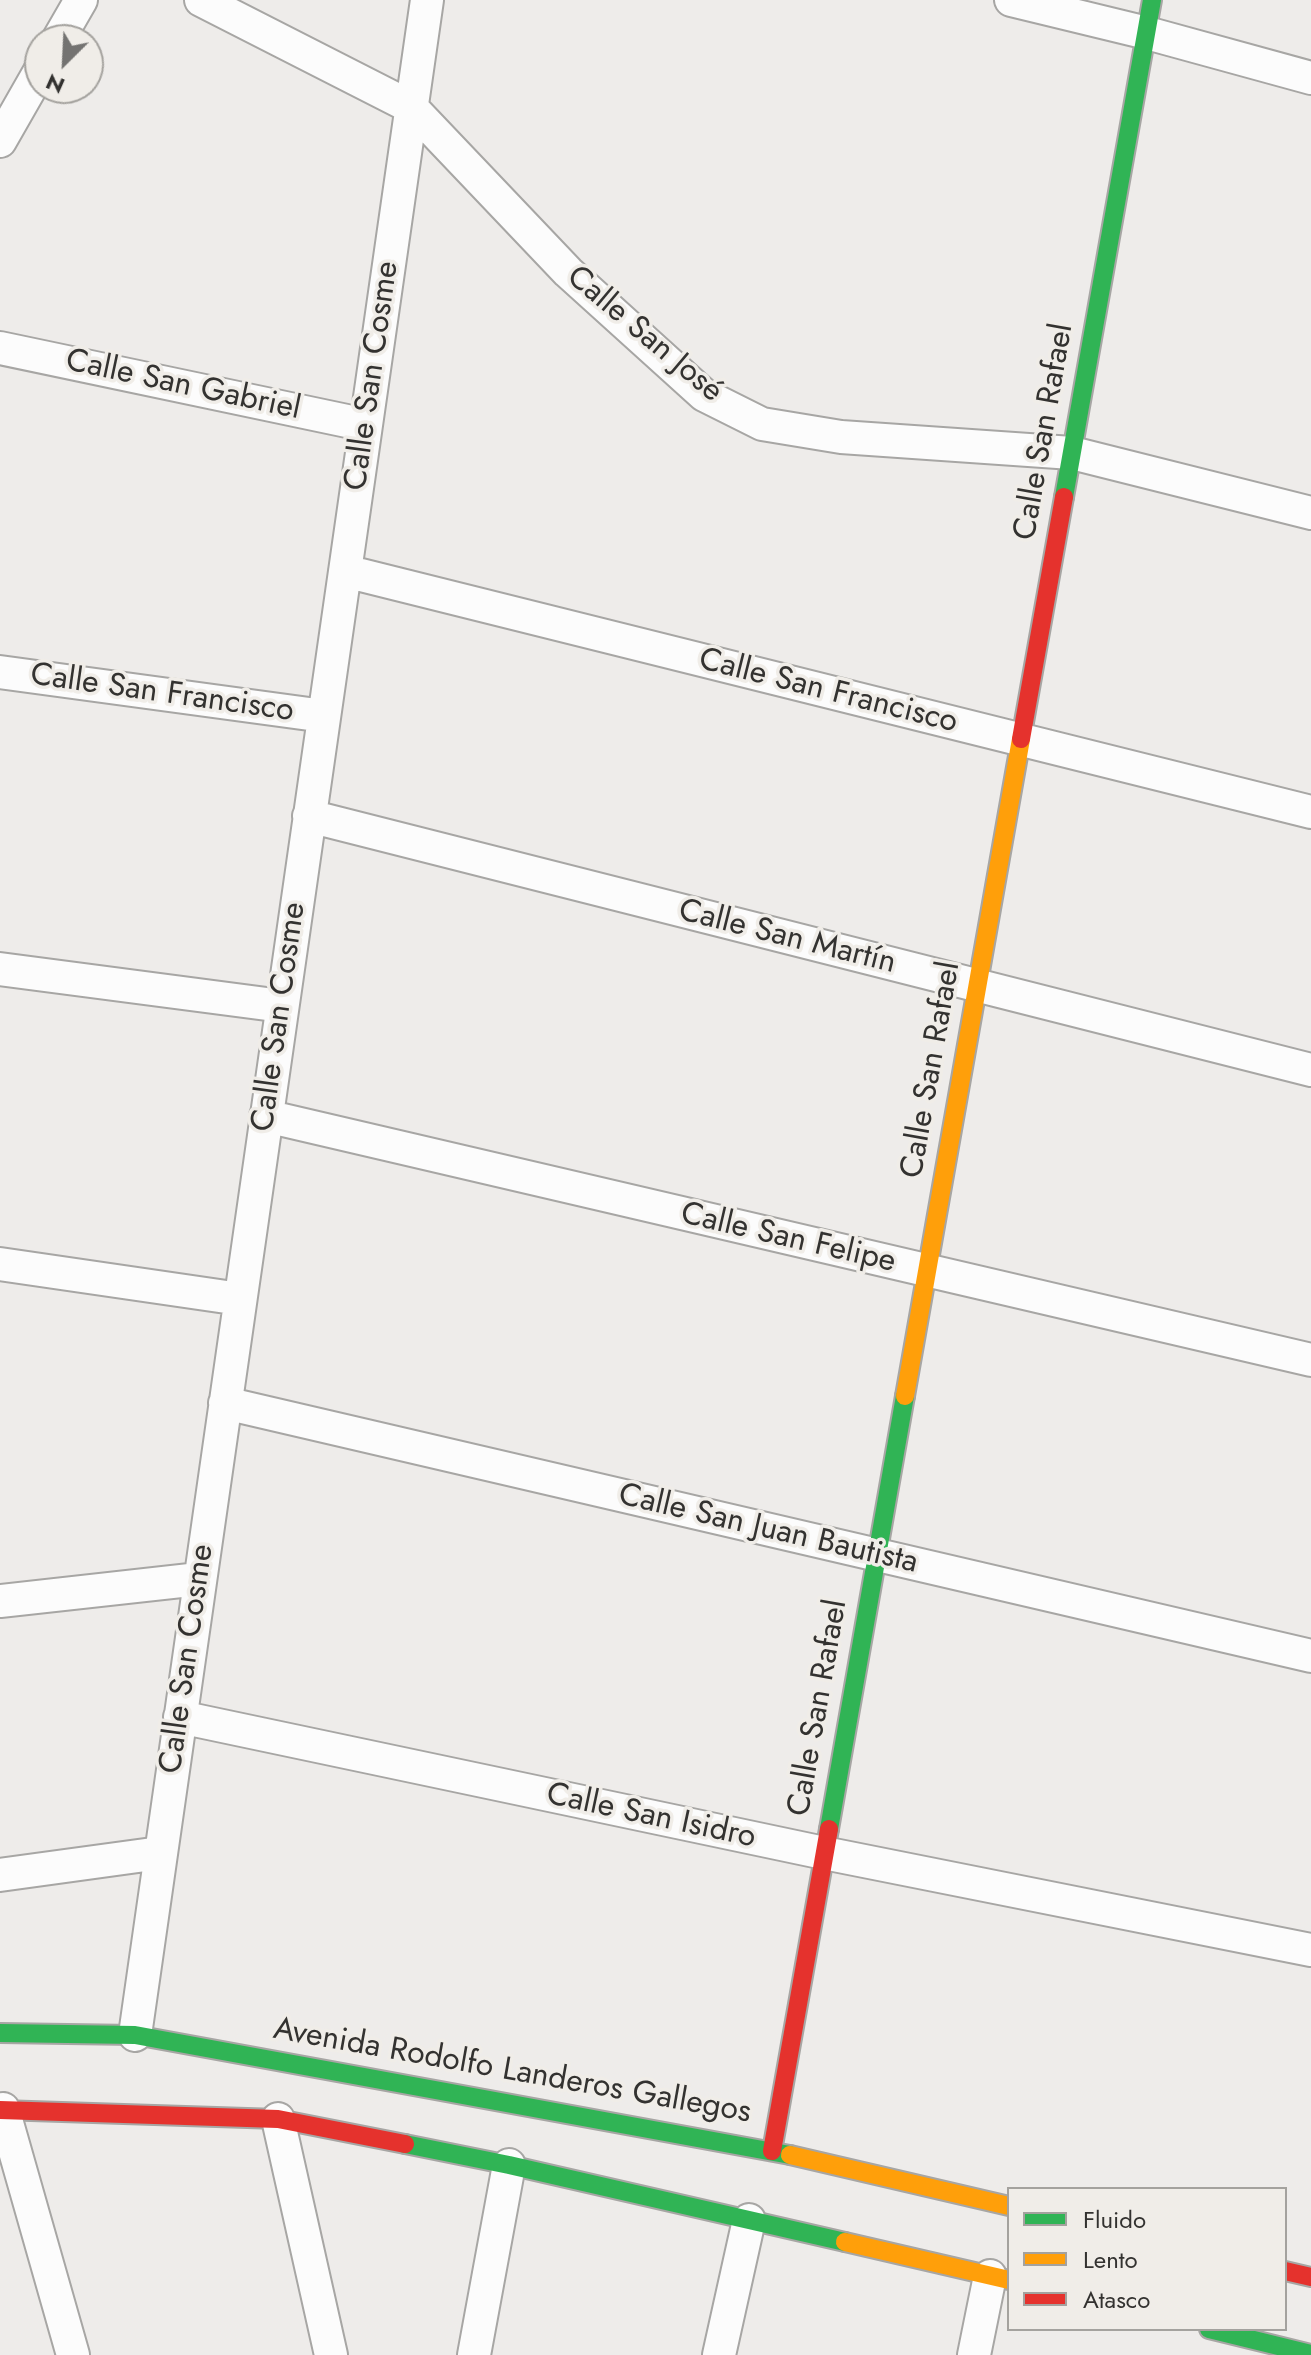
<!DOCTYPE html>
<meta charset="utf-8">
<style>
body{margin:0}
#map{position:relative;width:1311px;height:2355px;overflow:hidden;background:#eeecea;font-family:Jost,sans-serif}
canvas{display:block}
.legend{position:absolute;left:1007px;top:2187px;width:280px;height:144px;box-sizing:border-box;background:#f0ede8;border:2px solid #a4a29e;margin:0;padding:10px 14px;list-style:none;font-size:24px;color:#333230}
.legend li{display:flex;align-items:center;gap:16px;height:40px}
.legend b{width:40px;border:2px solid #a4a29e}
.north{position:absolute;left:24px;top:24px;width:80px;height:80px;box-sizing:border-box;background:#f0ede8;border:2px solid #a4a29e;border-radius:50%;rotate:204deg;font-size:22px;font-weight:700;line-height:32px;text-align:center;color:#333230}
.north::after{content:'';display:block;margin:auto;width:28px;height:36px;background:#747371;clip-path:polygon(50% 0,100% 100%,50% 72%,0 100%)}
</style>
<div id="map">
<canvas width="1311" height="2355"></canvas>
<ul class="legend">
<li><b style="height:10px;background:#30b455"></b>Fluido</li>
<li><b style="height:10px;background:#ff9f0a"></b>Lento</li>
<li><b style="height:10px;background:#e5322d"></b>Atasco</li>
</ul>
<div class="north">N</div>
</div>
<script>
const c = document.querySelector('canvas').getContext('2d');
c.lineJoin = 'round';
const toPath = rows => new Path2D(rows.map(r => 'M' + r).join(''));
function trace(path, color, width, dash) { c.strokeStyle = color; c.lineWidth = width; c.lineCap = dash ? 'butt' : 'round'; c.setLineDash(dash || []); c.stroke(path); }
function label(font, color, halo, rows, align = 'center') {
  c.font = font + ' Jost,sans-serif'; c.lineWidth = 7; c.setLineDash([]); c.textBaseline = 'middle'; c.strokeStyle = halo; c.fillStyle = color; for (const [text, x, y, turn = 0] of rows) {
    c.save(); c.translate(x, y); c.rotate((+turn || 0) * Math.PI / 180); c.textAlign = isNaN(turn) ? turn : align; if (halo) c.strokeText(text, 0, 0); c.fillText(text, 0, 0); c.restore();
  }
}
const street = toPath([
 [201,0,411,107,568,272,704,395,762,424,841,437,1072,453,1311,513],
 [1011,0,1147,33,1311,78],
 [58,40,81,0],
 [0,141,40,71],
 [0,348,366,425],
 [345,571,1311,812],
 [0,672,324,716],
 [309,816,1311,1070],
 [0,969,282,1006],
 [266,1116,1311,1360],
 [0,1264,240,1299],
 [225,1403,1311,1656],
 [0,1601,199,1579],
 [180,1717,824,1853,1311,1950],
 [0,1875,160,1853],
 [135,2035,427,0],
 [3,2109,73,2355],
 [278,2119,331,2355],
 [474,2355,509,2165],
 [719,2355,749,2220],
 [974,2355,990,2276]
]);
const fast = toPath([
 [1064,497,1152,0],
 [829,1829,905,1396],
 [0,2033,135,2035,790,2155],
 [405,2144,509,2165,845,2242],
 [1209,2329,1311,2354]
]);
const slow = toPath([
 [905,1396,1021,739],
 [790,2155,1009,2206],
 [845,2242,1009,2280]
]);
const jam = toPath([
 [1021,739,1064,497],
 [0,2110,278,2119,405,2144],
 [772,2151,829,1829],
 [1285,2271,1311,2277]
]);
const streetNames = [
 ["Calle San José",644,335,40],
 ["Calle San Cosme",373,376,-82],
 ["Calle San Gabriel",183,386,12],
 ["Calle San Rafael",1045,432,-80],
 ["Calle San Francisco",828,692,14],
 ["Calle San Francisco",162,694,8],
 ["Calle San Martín",787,938,14],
 ["Calle San Cosme",280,1017,-82],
 ["Calle San Rafael",932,1070,-80],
 ["Calle San Felipe",788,1239,13],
 ["Calle San Juan Bautista",768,1530,13],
 ["Calle San Cosme",188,1659,-82],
 ["Calle San Rafael",819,1708,-80],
 ["Calle San Isidro",651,1817,12],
 ["Avenida Rodolfo Landeros Gallegos",512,2072,10]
];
trace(street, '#a7a6a4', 36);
trace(fast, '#a7a6a4', 22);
trace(slow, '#a7a6a4', 22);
trace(jam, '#a7a6a4', 22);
trace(street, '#fcfcfc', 32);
trace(fast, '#30b455', 18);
trace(slow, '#ff9f0a', 18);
trace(jam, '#e5322d', 18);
label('32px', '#333230', '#f0ede8', streetNames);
</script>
